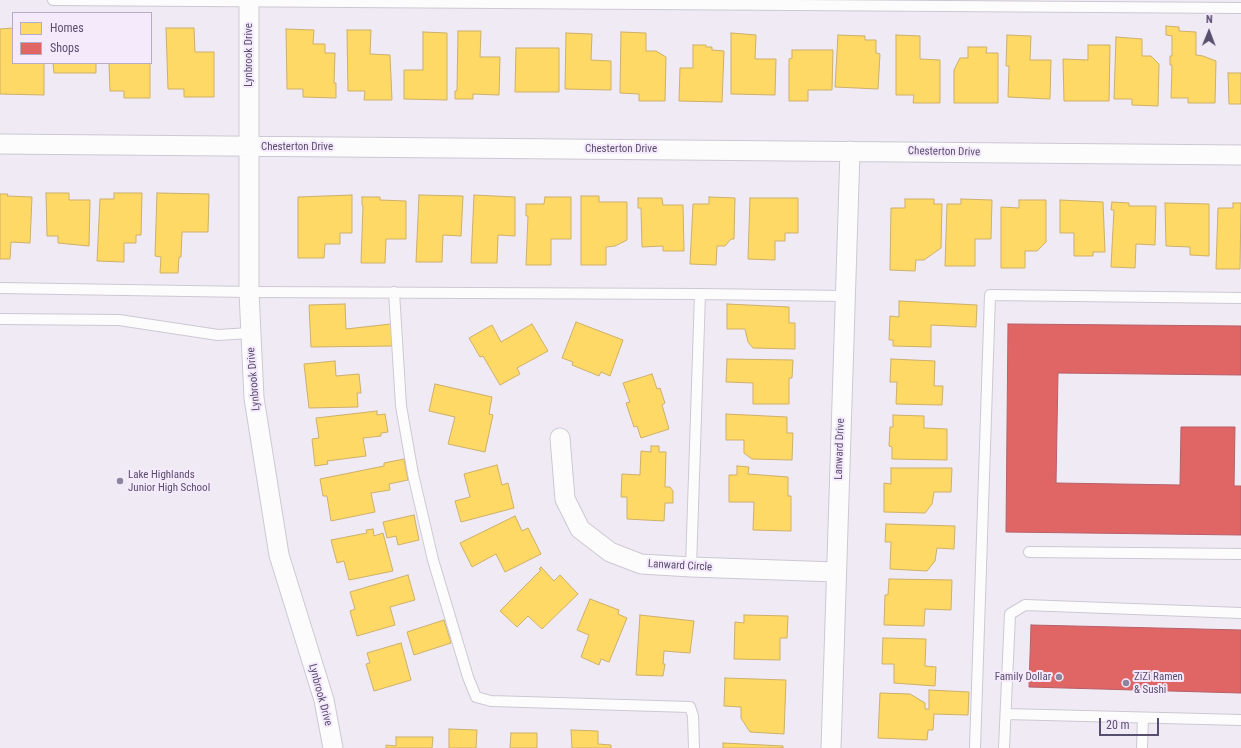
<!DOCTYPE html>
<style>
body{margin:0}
#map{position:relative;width:1241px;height:748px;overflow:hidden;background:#efeaf4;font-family:"Roboto Condensed",sans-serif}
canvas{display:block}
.legend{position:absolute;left:12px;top:12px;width:140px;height:52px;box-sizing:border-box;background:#f5eafc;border:1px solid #b6acc3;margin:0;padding:5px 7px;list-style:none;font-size:12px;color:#584e6e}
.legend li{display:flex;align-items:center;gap:8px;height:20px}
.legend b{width:20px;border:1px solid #b6acc3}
.north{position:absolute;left:1189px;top:12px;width:40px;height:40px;-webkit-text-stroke:3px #f5eafc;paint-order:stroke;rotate:1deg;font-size:11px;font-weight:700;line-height:16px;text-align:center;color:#584e6e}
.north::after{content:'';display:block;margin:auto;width:14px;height:18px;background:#584e6e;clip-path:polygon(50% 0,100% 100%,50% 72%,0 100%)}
.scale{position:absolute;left:1099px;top:718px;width:60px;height:18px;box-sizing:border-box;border:2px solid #584e6e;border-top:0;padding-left:5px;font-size:12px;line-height:14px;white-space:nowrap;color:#584e6e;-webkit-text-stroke:3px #f5eafc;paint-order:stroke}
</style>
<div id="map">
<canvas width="1241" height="748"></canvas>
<ul class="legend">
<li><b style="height:11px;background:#ffd966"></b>Homes</li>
<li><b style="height:11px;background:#e06666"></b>Shops</li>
</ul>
<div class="north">N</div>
<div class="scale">20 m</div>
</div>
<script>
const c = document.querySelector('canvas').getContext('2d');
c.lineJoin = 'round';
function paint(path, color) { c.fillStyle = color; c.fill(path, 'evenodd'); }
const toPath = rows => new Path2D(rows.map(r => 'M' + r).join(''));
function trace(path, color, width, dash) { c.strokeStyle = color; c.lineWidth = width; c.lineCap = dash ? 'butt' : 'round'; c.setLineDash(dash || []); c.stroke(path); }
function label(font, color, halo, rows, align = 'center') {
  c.font = font + ' "Roboto Condensed",sans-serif'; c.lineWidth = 4; c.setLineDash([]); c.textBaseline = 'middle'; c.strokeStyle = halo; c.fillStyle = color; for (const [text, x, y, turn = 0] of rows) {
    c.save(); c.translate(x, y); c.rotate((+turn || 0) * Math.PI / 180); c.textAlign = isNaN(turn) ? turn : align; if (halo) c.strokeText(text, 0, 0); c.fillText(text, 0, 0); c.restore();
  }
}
const homes = toPath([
 [1166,26,1179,27,1179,31,1196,32,1196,55,1203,56,1216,61,1215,103,1188,103,1188,98,1171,98,1172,65,1170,65,1170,56,1172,56,1172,36,1166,35,1166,26],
 [13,28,13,63,44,63,44,95,0,94,0,29,13,28],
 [166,28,194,28,195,52,214,52,214,97,184,97,184,89,168,89,166,28],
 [286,29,314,30,313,44,325,44,325,53,335,53,334,83,336,83,336,98,303,97,303,89,287,89,286,29],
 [347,30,371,30,370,54,390,55,392,100,364,100,365,91,348,91,347,30],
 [458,31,481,31,480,57,500,57,499,95,473,94,473,99,455,99,455,91,457,91,458,31],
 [423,32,447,33,447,100,404,99,404,70,423,70,423,32],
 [621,32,646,33,646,51,656,51,666,57,665,101,639,101,639,94,620,93,621,32],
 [566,33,592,34,591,60,611,61,611,90,565,89,566,33],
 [731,33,756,35,755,59,776,59,775,95,731,94,731,33],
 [838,35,865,36,865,40,876,40,876,53,880,54,878,89,835,87,838,35],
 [896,35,920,36,920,59,940,60,940,103,913,103,914,95,896,95,896,35],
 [1007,35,1031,36,1030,60,1051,60,1050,99,1008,97,1009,66,1006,66,1007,35],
 [1116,37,1142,39,1142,56,1151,56,1159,64,1158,106,1132,105,1132,99,1114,99,1116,37],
 [693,45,706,45,706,47,712,47,712,50,724,51,722,102,679,101,680,68,693,68,693,45],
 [1088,45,1110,45,1109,101,1064,101,1063,59,1088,60,1088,45],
 [968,47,987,47,986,53,998,53,998,103,954,103,954,70,960,58,968,58,968,47],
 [516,48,559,48,559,92,515,92,516,48],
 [792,50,833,50,832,90,808,90,808,101,789,101,789,59,792,58,792,50],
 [53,63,96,63,96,73,54,73,53,63],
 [109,63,150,63,150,98,124,98,124,91,110,91,109,63],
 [1228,73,1241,73,1241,104,1229,104,1228,73],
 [46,193,69,193,69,200,90,200,89,246,58,243,58,236,47,236,46,193],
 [114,193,142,193,141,235,136,235,136,243,124,243,124,262,97,261,100,199,114,199,114,193],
 [157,193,209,194,208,232,182,232,181,257,179,257,178,273,160,273,161,257,155,256,157,193],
 [0,194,8,194,7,196,32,197,30,243,11,242,10,259,0,259,0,194],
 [352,195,352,233,340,233,340,244,325,244,324,258,298,258,298,197,352,195],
 [419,195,463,196,461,236,443,235,442,262,416,262,419,195],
 [474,195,515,197,515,236,498,235,497,263,471,263,474,195],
 [581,196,599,196,599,202,627,202,627,240,615,246,606,247,606,265,581,265,581,196],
 [362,197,380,197,380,200,406,201,406,239,386,239,385,263,361,263,363,206,362,205,362,197],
 [545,197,571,197,571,239,551,239,551,265,526,265,528,216,526,216,526,204,544,204,545,197],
 [709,197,735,198,734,239,731,239,725,246,717,246,716,265,690,264,693,204,709,204,709,197],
 [638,198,662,198,663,205,683,205,684,251,663,251,663,246,642,247,641,208,638,208,638,198],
 [750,198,798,198,798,233,785,233,785,241,775,241,775,260,748,259,750,198],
 [905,199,934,199,934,204,942,204,941,248,924,260,916,260,915,271,890,270,891,208,905,208,905,199],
 [961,199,992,200,991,239,975,239,975,266,945,266,947,204,961,204,961,199],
 [1019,200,1046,200,1046,242,1037,251,1025,251,1025,268,1001,268,1001,207,1019,208,1019,200],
 [1060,200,1103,202,1105,252,1093,252,1093,256,1074,256,1074,233,1060,233,1060,200],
 [1112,202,1129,203,1129,206,1156,206,1155,245,1136,244,1135,268,1111,267,1114,210,1111,210,1112,202],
 [1165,203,1209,204,1209,256,1190,255,1190,247,1166,246,1165,203],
 [1233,203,1241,203,1240,269,1216,269,1218,208,1233,208,1233,203],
 [899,301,977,305,976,327,931,325,931,347,893,346,893,340,889,340,890,316,899,317,899,301],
 [345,304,346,329,391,324,392,346,311,347,309,305,345,304],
 [727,304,789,307,789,323,795,323,795,349,753,348,748,342,745,329,727,329,727,304],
 [576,322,623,340,610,376,601,372,599,376,572,365,573,362,562,358,576,322],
 [532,324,548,351,517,368,520,374,500,385,483,356,480,357,469,338,492,325,501,342,532,324],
 [727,359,793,360,792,378,789,378,789,404,753,404,753,383,726,382,727,359],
 [891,359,935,361,934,386,943,386,942,405,896,404,897,382,890,382,891,359],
 [335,361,336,376,359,374,361,393,357,393,358,407,309,408,304,364,335,361],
 [652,374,657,389,660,388,665,403,662,405,669,429,641,438,637,426,634,427,626,403,630,402,623,383,652,374],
 [435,384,492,397,489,414,493,415,485,452,448,444,455,417,429,411,435,384],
 [377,411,377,415,385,414,388,432,381,433,381,436,363,438,366,456,327,461,328,464,315,466,312,439,319,438,316,418,377,411],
 [726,414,787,417,787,433,793,433,792,460,752,459,744,453,744,440,726,440,726,414],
 [893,415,924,416,924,428,947,429,947,460,892,459,892,447,889,446,890,427,893,427,893,415],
 [651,446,659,446,659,452,666,452,665,487,670,487,673,491,673,503,665,503,664,521,627,519,627,497,621,497,622,474,640,475,641,451,651,452,651,446],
 [404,459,408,480,389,484,390,490,371,493,375,512,331,521,327,496,323,496,320,479,384,466,384,463,404,459],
 [497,465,502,485,508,483,514,508,461,522,455,501,470,497,464,474,497,465],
 [737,466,749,467,748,474,788,477,788,496,791,496,791,531,753,530,754,502,729,502,729,475,737,475,737,466],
 [891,468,952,468,951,492,934,492,932,504,925,513,884,512,884,483,891,484,891,468],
 [414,515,419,540,398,545,396,536,387,538,383,522,414,515],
 [515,516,522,531,528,528,541,554,505,572,496,554,472,567,460,543,515,516],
 [886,524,955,526,954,549,937,548,935,561,927,571,890,569,891,542,885,542,886,524],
 [373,529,374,536,383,533,393,571,349,580,344,561,337,563,331,540,367,533,366,530,373,529],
 [541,567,554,581,560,575,578,594,542,629,528,616,517,627,500,611,541,570,539,569,541,567],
 [408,575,415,600,390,607,395,625,357,636,350,611,355,609,350,592,408,575],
 [889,579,952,580,951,610,925,609,924,626,884,625,885,595,888,595,889,579],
 [590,599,619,610,618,614,627,618,609,662,601,659,599,665,581,657,589,635,577,630,590,599],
 [640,615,694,621,690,653,664,651,663,664,665,664,663,676,636,675,640,615],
 [744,615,788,616,787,638,780,638,780,660,734,659,735,622,744,623,744,615],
 [444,620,451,643,414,655,407,632,444,620],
 [883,638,926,639,925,666,936,667,935,686,894,683,894,664,882,664,883,638],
 [401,643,411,680,374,691,366,664,370,663,367,653,401,643],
 [725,678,786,680,784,734,750,732,741,718,741,707,724,706,725,678],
 [929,690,969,692,968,715,934,714,933,730,928,730,927,740,878,738,880,693,910,694,925,703,925,709,929,709,929,690],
 [449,729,477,730,476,748,449,748,449,729],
 [571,730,598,731,598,744,611,745,611,748,572,748,571,730],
 [511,733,537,733,537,748,510,748,511,733],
 [396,737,433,737,432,748,386,748,386,745,396,746,396,737],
 [723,743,783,746,783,748,723,748,723,743]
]);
const shops = toPath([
 [1008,324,1241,326,1241,375,1058,373,1056,483,1180,485,1181,427,1235,427,1234,486,1241,486,1241,535,1006,532,1008,324],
 [1031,625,1241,630,1241,693,1029,687,1031,625]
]);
const service = toPath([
 [53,0,1241,8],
 [0,288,249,292,700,294],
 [394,292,401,406,413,474,433,560,468,677,476,697,491,701,690,707,693,716,694,748],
 [0,319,119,320,218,335,250,333],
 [1029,552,1241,554],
 [691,567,700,294,844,296],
 [1006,714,1241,720],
 [975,748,990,295,1241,298],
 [1004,748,1010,614,1025,605,1241,613],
 [1142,748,1143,718]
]);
const minor = toPath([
 [249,0,249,292,254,398,279,555,324,700,333,748],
 [0,144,1241,155],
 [560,438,565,499,580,529,610,552,641,564,691,567,836,572],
 [831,748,850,151]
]);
const markers = [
 [120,481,4,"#8d859d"],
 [1059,677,4,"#8d859d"],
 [1126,683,4,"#8d859d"]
];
const streetNames = [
 ["Lynbrook Drive",249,55,-90],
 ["Chesterton Drive",297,147],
 ["Chesterton Drive",621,149],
 ["Chesterton Drive",944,152,1],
 ["Lynbrook Drive",254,379,-95],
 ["Lanward Drive",840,449,-88],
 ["Lanward Circle",680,566,3],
 ["Lynbrook Drive",320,695,75]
];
const poiNames = [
 ["Lake Highlands",128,475],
 ["Junior High School",128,488],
 ["Family Dollar",1051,677,"right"],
 ["ZiZi Ramen",1134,677],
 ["& Sushi",1134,690]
];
paint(homes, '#ffd966');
trace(homes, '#cdaf68', 1);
paint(shops, '#e06666');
trace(shops, '#b75f68', 1);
trace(service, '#cdc8d3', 12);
trace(minor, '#cdc8d3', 21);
trace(service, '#fdfcfd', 10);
trace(minor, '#fdfcfd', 19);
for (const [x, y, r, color] of markers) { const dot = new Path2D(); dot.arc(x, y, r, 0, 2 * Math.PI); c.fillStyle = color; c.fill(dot); trace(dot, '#f5eafc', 1.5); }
label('11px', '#584e6e', '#f5eafc', streetNames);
label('11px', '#584e6e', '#f5eafc', poiNames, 'left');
</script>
